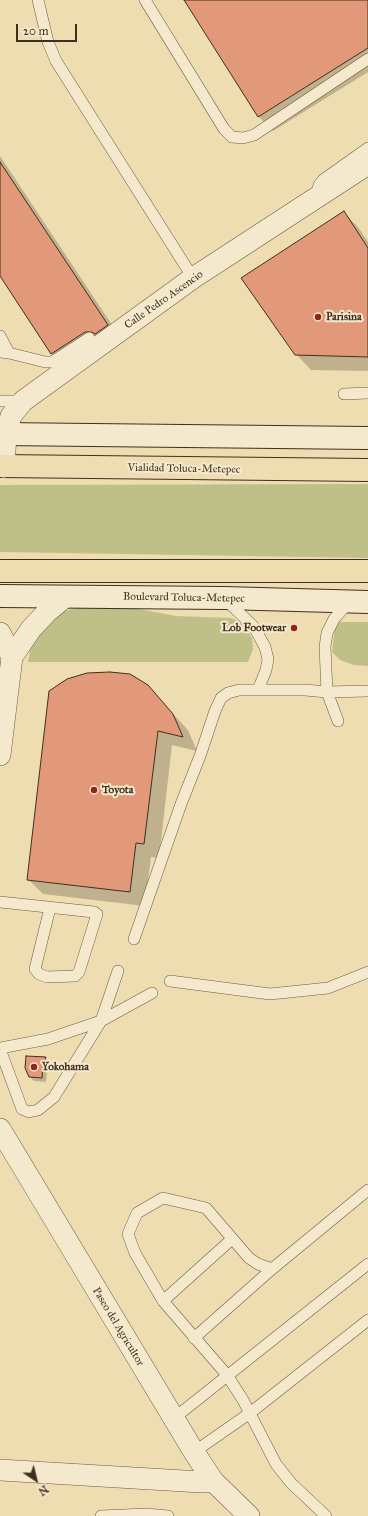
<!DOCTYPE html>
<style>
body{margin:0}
#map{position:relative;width:368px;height:1516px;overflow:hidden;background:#efddb2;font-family:"IM FELL Great Primer",serif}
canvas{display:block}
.north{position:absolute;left:16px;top:1460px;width:40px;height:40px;-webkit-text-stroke:3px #f5e9cd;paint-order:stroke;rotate:145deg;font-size:11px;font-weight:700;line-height:16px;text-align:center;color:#402f1f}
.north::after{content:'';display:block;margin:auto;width:14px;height:18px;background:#402f1f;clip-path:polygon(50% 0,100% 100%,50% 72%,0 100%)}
.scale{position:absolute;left:16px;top:24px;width:61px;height:18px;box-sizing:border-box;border:2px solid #402f1f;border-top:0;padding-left:5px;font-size:12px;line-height:14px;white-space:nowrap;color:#402f1f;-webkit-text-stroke:3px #f5e9cd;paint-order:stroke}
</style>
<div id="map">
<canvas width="368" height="1516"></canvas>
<div class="north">N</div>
<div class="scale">20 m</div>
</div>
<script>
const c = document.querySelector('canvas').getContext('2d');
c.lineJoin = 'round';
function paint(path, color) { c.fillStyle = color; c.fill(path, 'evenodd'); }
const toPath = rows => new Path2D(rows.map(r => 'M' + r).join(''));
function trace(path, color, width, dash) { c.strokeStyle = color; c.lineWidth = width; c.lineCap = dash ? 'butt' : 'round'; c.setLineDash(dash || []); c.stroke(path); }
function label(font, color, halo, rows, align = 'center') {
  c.font = font + ' "IM FELL Great Primer",serif'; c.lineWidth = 4; c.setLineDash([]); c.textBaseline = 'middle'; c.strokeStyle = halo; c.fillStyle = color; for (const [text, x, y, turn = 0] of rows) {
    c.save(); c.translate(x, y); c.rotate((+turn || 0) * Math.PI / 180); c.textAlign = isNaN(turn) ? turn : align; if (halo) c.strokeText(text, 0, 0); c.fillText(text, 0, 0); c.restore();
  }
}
const green = toPath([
 [368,484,368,558,0,552,0,485],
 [78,607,128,607,176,616,231,618,240,622,246,629,252,638,253,649,248,662,28,662,32,639,59,613],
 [340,622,368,622,368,666,354,665,340,660,332,652,335,627]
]);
const shadow = toPath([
 [185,0,368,0,368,72,273,131,259,117],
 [0,156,122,340,66,369,52,354,0,275],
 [343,212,358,227,368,242,368,371,311,370,296,354],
 [147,686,188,730,197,751,172,745,159,858,151,857,145,906,43,894,28,879],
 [45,1058,49,1062,47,1070,46,1082,34,1081,29,1076]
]);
const building = toPath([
 [184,0,368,0,368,48,258,117,184,0],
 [0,162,108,325,95,334,92,332,85,332,51,354,0,276,0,162],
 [344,211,368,248,368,357,295,355,241,278,344,211],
 [110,672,130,674,148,685,173,714,183,737,158,731,144,844,136,843,130,892,27,880,49,691,67,679,87,673,110,672],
 [26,1056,46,1057,43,1065,42,1078,29,1077,25,1068,26,1056]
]);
const lane = toPath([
 [38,0,48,42,56,61,193,278],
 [145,0,224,129,232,137,243,138,254,135,368,59],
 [322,195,318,189,319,185,323,180,368,148],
 [0,336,9,353,0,352],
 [9,353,45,362,52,362,89,338],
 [344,394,368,393],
 [0,401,23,401],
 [226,600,254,627,265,647,268,659,266,670,258,690],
 [338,721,327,692,325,647,327,633,334,619,349,602],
 [0,902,94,912,97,914,79,972,75,976,47,977,39,974,35,969,50,908],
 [134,939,181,804,200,756,215,711,221,698,228,693,239,690,305,690,327,692,368,691],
 [170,981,270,994,328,988,368,972],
 [0,1048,48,1039,101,1021,152,993],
 [0,1049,22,1109,29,1112,38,1110,54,1097,101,1021,118,971],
 [163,1301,232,1239],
 [194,1338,272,1269],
 [173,1419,368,1264],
 [194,1452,250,1413,368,1320],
 [101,1516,146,1514,168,1516],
 [326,1516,291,1483,276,1464,243,1400,227,1375,163,1301,135,1253,128,1234,137,1213,163,1198,206,1208,249,1258,258,1264,272,1269,368,1190]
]);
const street = toPath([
 [4,467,6,434,11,416,23,401,193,278,368,164],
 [0,633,12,657],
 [0,755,12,657,31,629,47,612,65,597],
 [0,1129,194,1452,213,1481,249,1516],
 [0,1470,201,1482,213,1481]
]);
const secondary = toPath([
 [0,434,368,438],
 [0,596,224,598,368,602]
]);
const highway = toPath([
 [0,466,368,470],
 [0,571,368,571]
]);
const markers = [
 [318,317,4,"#8f2418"],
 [294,628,4,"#8f2418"],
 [94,790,4,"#8f2418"],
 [34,1067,4,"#8f2418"]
];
const streetNames = [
 ["Calle Pedro Ascencio",164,300,-35],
 ["Vialidad Toluca-Metepec",184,469,1],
 ["Boulevard Toluca-Metepec",184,598,1],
 ["Paseo del Agricultor",118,1327,59]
];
const poiNames = [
 ["Parisina",326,317],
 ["Lob Footwear",286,628,"right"],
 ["Toyota",102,790],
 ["Yokohama",42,1067]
];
paint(green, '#bfbf88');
paint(shadow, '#0003');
paint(building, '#e19979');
trace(building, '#402f1f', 1);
trace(lane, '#6c5a44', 12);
trace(street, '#6c5a44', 22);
trace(secondary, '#402f1f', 24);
trace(highway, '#402f1f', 24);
trace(lane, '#f5e9cd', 11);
trace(street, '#f5e9cd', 21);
trace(secondary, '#f5e9cd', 22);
trace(highway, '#efddb2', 22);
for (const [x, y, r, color] of markers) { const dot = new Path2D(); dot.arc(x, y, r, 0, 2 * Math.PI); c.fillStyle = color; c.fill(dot); trace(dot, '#f5e9cd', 1.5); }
label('11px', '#402f1f', '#f5e9cd', streetNames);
label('bold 11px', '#402f1f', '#f5e9cd', poiNames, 'left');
</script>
